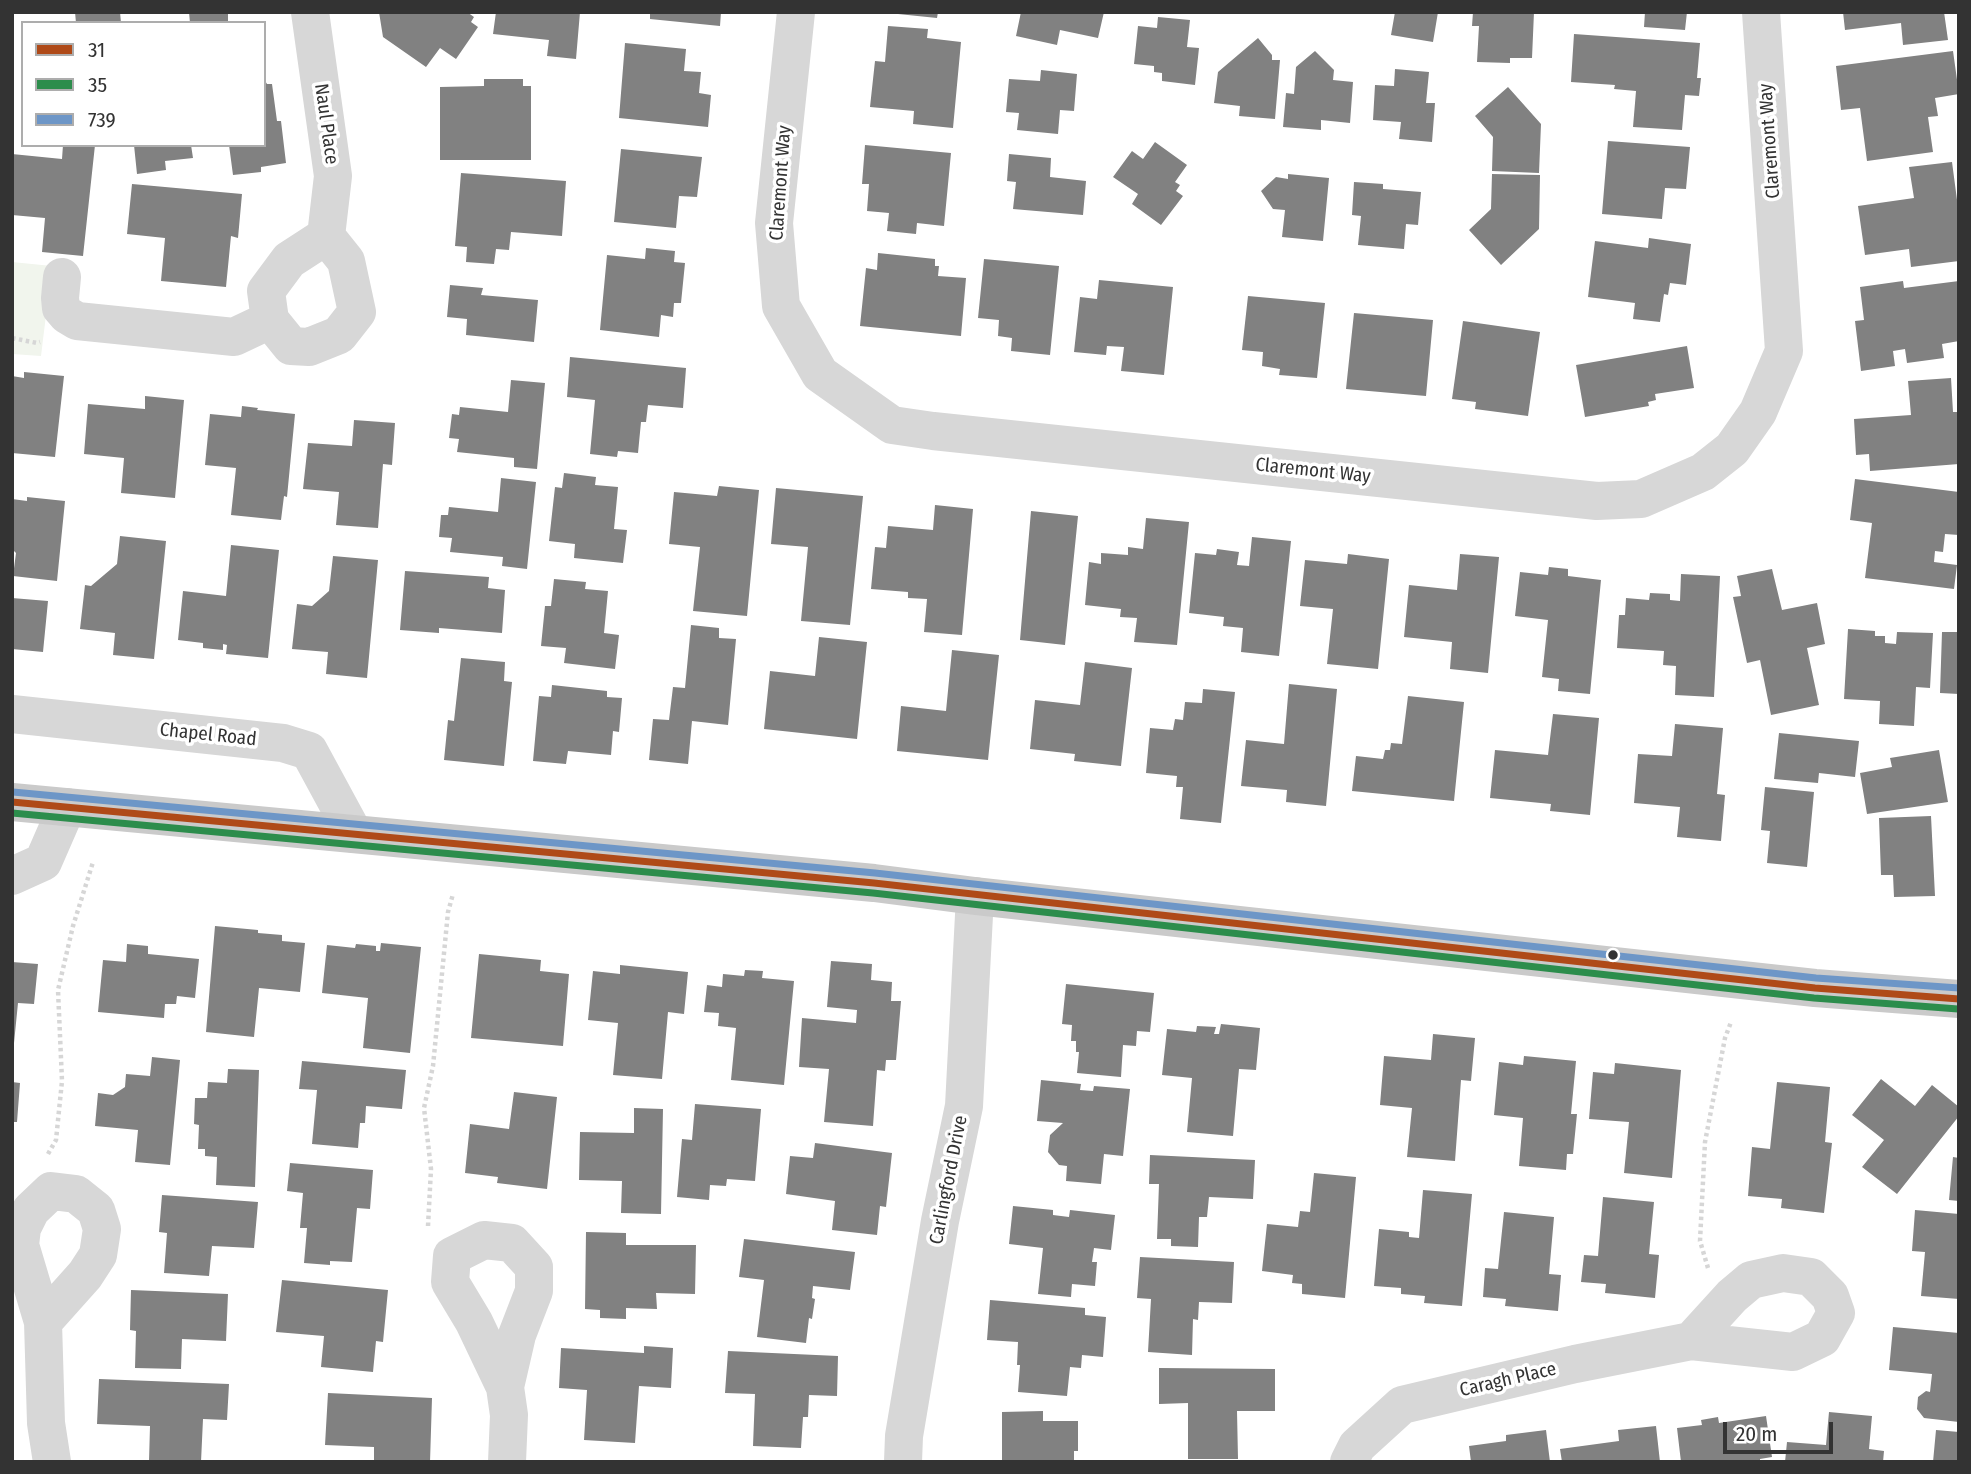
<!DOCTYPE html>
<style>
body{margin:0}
#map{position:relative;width:1971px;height:1474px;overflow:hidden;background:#fff;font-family:"Fira Sans Condensed",sans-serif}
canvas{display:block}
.frame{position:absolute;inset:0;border:14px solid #333;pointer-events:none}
.legend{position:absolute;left:21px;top:21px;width:245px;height:126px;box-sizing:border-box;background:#fff;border:2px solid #adadad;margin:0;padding:9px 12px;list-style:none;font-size:21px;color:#333}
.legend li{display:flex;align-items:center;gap:14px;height:35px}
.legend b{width:35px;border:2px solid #adadad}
.scale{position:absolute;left:1723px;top:1422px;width:110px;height:32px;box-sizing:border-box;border:4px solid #333;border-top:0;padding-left:9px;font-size:21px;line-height:24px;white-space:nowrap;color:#333;-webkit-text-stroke:5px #fff;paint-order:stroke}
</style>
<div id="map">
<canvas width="1971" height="1474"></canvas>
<div class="frame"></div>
<ul class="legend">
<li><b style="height:9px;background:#af4a18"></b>31</li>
<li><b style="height:9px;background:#2c8d4c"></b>35</li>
<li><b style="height:9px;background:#6d96c7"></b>739</li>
</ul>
<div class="scale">20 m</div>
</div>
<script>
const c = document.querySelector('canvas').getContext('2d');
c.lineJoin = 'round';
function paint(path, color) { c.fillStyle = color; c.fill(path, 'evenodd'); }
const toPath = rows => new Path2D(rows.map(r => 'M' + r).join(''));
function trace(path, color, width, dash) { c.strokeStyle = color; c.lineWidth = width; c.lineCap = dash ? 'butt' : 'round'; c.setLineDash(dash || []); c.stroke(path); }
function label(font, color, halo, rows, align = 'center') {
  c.font = font + ' "Fira Sans Condensed",sans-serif'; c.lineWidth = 7; c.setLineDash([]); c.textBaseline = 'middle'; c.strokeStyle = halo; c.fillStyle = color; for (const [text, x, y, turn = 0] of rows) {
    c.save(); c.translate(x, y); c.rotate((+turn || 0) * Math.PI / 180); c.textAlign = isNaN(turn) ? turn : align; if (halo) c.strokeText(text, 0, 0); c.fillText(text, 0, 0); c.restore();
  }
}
const green = toPath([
 [12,262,52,266,41,356,12,354]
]);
const building = toPath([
 [75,12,120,12,121,23,76,23],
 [189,12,228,12,228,23,190,23],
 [379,12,467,12,474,17,471,22,478,27,456,59,440,48,426,67,383,37],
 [496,12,580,12,576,59,547,56,549,40,493,34],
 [650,12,721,12,720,26,650,19],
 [898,12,938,12,937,18,898,14],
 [1021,12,1029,14,1104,12,1098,38,1060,30,1057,45,1016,36],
 [1395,12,1438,12,1433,42,1391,35],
 [1473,12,1534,12,1532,58,1510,58,1510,63,1477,62,1479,26,1472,26],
 [1645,12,1687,12,1685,30,1644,27],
 [1843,12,1944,12,1948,40,1903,45,1901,23,1845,30],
 [1158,17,1190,20,1187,47,1199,48,1195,85,1162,81,1162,73,1154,72,1154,66,1134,64,1138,26,1157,28],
 [888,26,928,29,927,38,961,42,953,128,913,124,914,111,870,107,875,61,885,62],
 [1574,34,1700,43,1697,78,1701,78,1699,96,1685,95,1682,130,1633,127,1636,91,1614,89,1615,85,1571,82],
 [1258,38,1272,55,1272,60,1280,60,1275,119,1239,116,1240,106,1214,103,1218,72],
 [625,43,686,49,684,71,701,72,699,93,711,95,708,127,619,118],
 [1315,51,1334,70,1333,80,1353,82,1350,123,1321,120,1321,130,1283,127,1286,93,1294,94,1296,67],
 [1953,51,1959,94,1935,98,1938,116,1928,117,1933,152,1867,161,1860,108,1841,110,1836,66],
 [1395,69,1429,72,1426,103,1435,103,1432,142,1399,139,1401,122,1373,120,1375,85,1394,86],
 [1041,70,1077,74,1074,111,1060,110,1058,134,1017,130,1019,113,1006,112,1009,79,1040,81],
 [264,79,267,84,272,84,277,121,281,121,286,163,261,167,261,172,233,175,229,145,264,145],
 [484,79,523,79,523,86,531,86,531,160,440,160,440,87,484,86],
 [1508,87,1541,124,1539,173,1492,171,1493,137,1475,116],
 [1608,141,1690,147,1686,189,1665,188,1662,219,1602,214],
 [1155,142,1187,165,1175,182,1180,185,1176,191,1183,196,1161,225,1132,204,1138,194,1113,177,1132,151,1143,159],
 [63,145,95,145,83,256,42,252,45,218,12,215,12,154,62,159],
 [134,145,191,145,193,158,165,161,166,170,137,174],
 [865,145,951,153,944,226,917,223,916,234,887,231,889,213,867,211,869,184,862,184],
 [621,149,702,157,697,197,679,196,676,228,614,222],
 [1009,154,1051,158,1050,177,1086,181,1083,215,1013,209,1016,182,1007,181],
 [1952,162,1959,215,1959,261,1911,267,1909,249,1865,255,1858,206,1914,198,1909,167],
 [461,173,566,181,562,236,511,232,509,250,496,249,494,264,466,262,467,247,455,246],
 [1288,174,1329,178,1323,241,1282,237,1285,210,1273,209,1261,191,1276,177,1288,179],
 [1492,174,1540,175,1539,229,1501,265,1469,230,1491,209],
 [1354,182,1383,184,1383,189,1421,192,1418,225,1406,224,1404,249,1358,245,1361,216,1352,215],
 [132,184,242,194,238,238,231,236,226,287,161,281,165,238,127,234],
 [1649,238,1691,244,1686,285,1670,283,1668,295,1664,294,1660,322,1633,319,1635,303,1588,297,1595,241,1648,248],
 [646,248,675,251,674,262,685,263,681,303,674,303,673,317,661,315,659,337,600,330,607,255,645,259],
 [878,253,935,259,935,266,939,266,938,276,966,278,961,336,860,326,866,268,877,270],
 [984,259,1059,266,1050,355,1011,351,1012,338,998,336,999,320,978,318],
 [1099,280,1173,287,1164,375,1121,371,1124,347,1107,346,1106,355,1074,352,1080,297,1097,299],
 [1903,281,1904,288,1959,281,1959,341,1942,344,1944,358,1907,363,1905,349,1893,351,1895,366,1861,371,1855,321,1864,320,1860,287],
 [450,285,483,288,481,295,538,300,534,342,466,335,467,319,447,317],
 [1248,296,1325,303,1317,378,1279,375,1280,369,1262,366,1263,352,1242,350],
 [1354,313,1433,320,1426,396,1346,389],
 [1463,321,1540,332,1528,416,1475,409,1476,402,1452,399],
 [1687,346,1694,388,1655,394,1656,400,1648,402,1649,406,1585,417,1576,365],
 [570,357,686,368,683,408,648,405,646,422,641,422,638,453,618,451,617,457,590,454,595,400,567,397],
 [24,372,64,376,55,457,12,453,12,376,24,378],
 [1951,378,1953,412,1959,412,1959,464,1870,471,1869,454,1856,455,1854,419,1911,415,1908,381],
 [511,380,545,383,537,469,514,467,514,458,457,452,459,439,449,438,452,414,459,415,460,407,508,412],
 [145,396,184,400,175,498,121,493,124,458,84,454,88,404,145,409],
 [242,406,258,408,257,410,295,414,287,497,284,496,281,520,231,515,236,468,205,465,210,414,241,417],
 [354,420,395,423,392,465,383,464,378,528,336,525,339,492,303,489,308,443,352,446],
 [564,473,596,477,595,485,618,487,614,529,627,530,623,563,574,558,575,544,549,541,555,487,562,488],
 [501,478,536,482,527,569,502,566,503,557,450,552,452,538,439,537,441,515,448,515,449,507,498,512],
 [1855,479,1959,492,1959,535,1945,534,1943,552,1935,551,1934,562,1957,565,1954,589,1865,578,1872,523,1850,520],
 [719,486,759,490,747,616,693,611,700,547,669,544,674,492,717,496],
 [776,488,863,496,850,625,801,621,808,547,771,544],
 [27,497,65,501,57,581,13,576,16,553,12,549,12,499,27,501],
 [935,505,973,509,962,635,924,632,927,599,908,598,908,592,871,589,875,547,886,548,888,526,933,530],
 [1031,511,1078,516,1065,645,1020,640],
 [1146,518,1189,522,1177,645,1134,642,1137,618,1120,617,1121,609,1085,605,1089,562,1101,564,1101,553,1128,555,1128,547,1143,549],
 [120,536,166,541,154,659,113,655,115,633,80,629,85,585,91,586,117,564],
 [1252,537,1291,541,1279,656,1241,652,1243,628,1223,626,1224,617,1189,613,1195,553,1216,555,1217,549,1239,552,1237,565,1249,566],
 [231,545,279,550,268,658,226,654,227,645,223,644,223,650,203,648,203,643,178,640,183,591,226,596],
 [1348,554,1389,559,1378,669,1327,664,1333,609,1300,606,1305,560,1347,564],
 [1460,554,1499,557,1488,673,1450,669,1452,642,1404,637,1409,585,1457,590],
 [333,556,378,560,367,678,326,674,328,652,292,649,297,604,312,606,329,591],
 [1549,567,1568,569,1568,576,1601,580,1590,694,1558,691,1559,679,1542,677,1548,620,1515,616,1520,572,1548,575],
 [1772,569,1782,610,1817,603,1825,644,1807,648,1819,705,1771,715,1760,660,1747,663,1733,597,1741,596,1737,576],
 [405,571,489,577,488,588,505,590,502,633,439,628,439,633,400,630],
 [1681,574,1720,576,1714,697,1675,695,1676,666,1663,665,1664,651,1617,648,1619,615,1625,615,1626,598,1649,600,1650,593,1670,594,1670,600,1680,601],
 [554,579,586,582,585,589,608,591,604,633,619,635,615,669,564,663,566,648,541,646,545,606,551,606],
 [12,598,48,601,43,652,12,649],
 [691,625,719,628,719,638,736,639,728,725,692,721,688,764,649,760,653,719,669,720,673,687,685,688],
 [1848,629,1875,631,1875,636,1885,636,1885,643,1896,644,1897,632,1933,633,1930,688,1916,687,1914,726,1879,724,1880,701,1844,699],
 [1942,632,1959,632,1959,694,1940,693],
 [819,637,867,642,857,739,764,729,770,671,815,676],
 [952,650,999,655,988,760,897,751,901,706,946,711],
 [461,658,505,662,504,681,512,682,504,766,444,760,448,720,454,721],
 [1085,662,1132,668,1121,766,1074,761,1075,754,1030,749,1035,700,1080,705],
 [1289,684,1337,689,1326,806,1286,802,1287,790,1241,786,1246,740,1284,744],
 [552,685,607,691,607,697,622,698,619,732,613,731,611,755,568,751,566,764,533,761,539,696,551,697],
 [1203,689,1235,692,1221,823,1180,819,1183,787,1176,787,1177,776,1146,773,1150,728,1173,730,1175,719,1183,720,1185,702,1202,703],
 [1408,696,1464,702,1454,801,1352,791,1356,756,1383,759,1385,750,1390,750,1391,743,1402,744],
 [1553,714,1599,718,1590,815,1550,811,1551,804,1490,798,1495,750,1548,755],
 [1675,724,1723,728,1717,794,1725,795,1721,841,1677,837,1680,807,1634,803,1638,754,1672,756],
 [1779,733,1859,741,1855,777,1819,773,1818,783,1774,779],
 [1939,750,1948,802,1867,814,1860,773,1892,767,1890,758],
 [1765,787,1814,792,1807,867,1767,863,1770,831,1761,830],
 [1931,816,1935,896,1894,897,1893,875,1881,875,1879,818],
 [215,926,258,930,258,933,282,935,282,941,305,943,300,992,259,988,254,1037,206,1032],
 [381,943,421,947,410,1053,363,1048,368,998,322,993,327,945,355,948,356,944,376,946,376,951,380,951],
 [127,944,148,946,148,954,199,959,195,998,177,996,176,1004,165,1004,164,1018,98,1012,103,960,126,962],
 [479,954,541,960,540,971,569,974,563,1046,471,1038],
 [831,961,872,964,871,980,892,982,891,1001,901,1001,896,1060,886,1060,885,1071,877,1070,873,1126,824,1122,829,1069,799,1067,802,1018,856,1023,857,1010,827,1007],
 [12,962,38,964,34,1004,18,1003,14,1043,12,1043],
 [620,965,688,972,684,1014,668,1012,662,1079,613,1075,618,1023,588,1020,593,971,620,974],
 [745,970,763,971,762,978,794,981,784,1085,731,1080,736,1028,718,1026,719,1013,704,1012,707,985,722,987,723,974,744,976],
 [1066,984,1154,993,1150,1032,1137,1031,1136,1046,1123,1045,1121,1077,1077,1073,1079,1052,1076,1052,1076,1041,1071,1041,1072,1025,1062,1024],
 [1221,1024,1260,1028,1256,1070,1239,1069,1233,1136,1187,1132,1192,1078,1162,1075,1167,1029,1196,1032,1197,1026,1216,1027,1214,1034,1219,1034],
 [1433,1034,1475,1038,1471,1081,1461,1080,1455,1161,1407,1157,1412,1108,1380,1105,1384,1056,1431,1060],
 [1524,1056,1576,1061,1571,1114,1577,1114,1573,1154,1567,1154,1566,1170,1519,1166,1523,1118,1494,1115,1499,1062,1523,1065],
 [152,1057,180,1060,170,1165,135,1162,138,1130,95,1126,98,1093,113,1095,125,1087,126,1074,150,1076],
 [302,1061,406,1070,402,1109,366,1106,365,1123,360,1123,358,1148,312,1144,317,1090,299,1089],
 [1615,1063,1681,1070,1672,1178,1624,1173,1629,1122,1589,1119,1593,1072,1614,1074],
 [228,1069,259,1070,255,1187,216,1185,217,1157,205,1156,205,1149,198,1149,199,1125,194,1124,195,1098,207,1098,208,1082,227,1083],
 [1881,1079,1915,1106,1932,1085,1959,1107,1959,1116,1897,1194,1862,1167,1884,1140,1852,1115],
 [1041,1080,1081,1084,1080,1090,1093,1091,1094,1086,1130,1089,1123,1156,1104,1154,1101,1184,1066,1181,1067,1166,1059,1165,1048,1152,1050,1135,1063,1123,1037,1121],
 [12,1082,20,1083,17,1122,12,1122],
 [1777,1082,1830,1087,1825,1142,1832,1143,1824,1213,1781,1208,1782,1199,1748,1196,1752,1147,1770,1149],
 [514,1092,557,1097,547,1189,497,1183,498,1177,465,1173,470,1124,509,1129],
 [695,1104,761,1109,755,1181,727,1179,726,1186,710,1185,709,1200,677,1197,682,1139,692,1140],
 [634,1108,663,1109,661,1214,621,1213,622,1181,579,1180,580,1132,634,1133],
 [815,1143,892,1153,886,1207,880,1206,877,1235,832,1230,835,1201,786,1194,790,1156,813,1158],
 [1150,1155,1255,1160,1253,1199,1209,1197,1207,1217,1199,1217,1198,1247,1171,1246,1171,1239,1157,1239,1159,1184,1149,1184],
 [1953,1157,1959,1158,1959,1201,1949,1200],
 [290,1163,373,1170,370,1209,357,1208,352,1262,330,1261,330,1265,304,1263,307,1228,300,1228,303,1193,287,1191],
 [1314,1173,1356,1177,1345,1298,1302,1294,1302,1284,1292,1283,1293,1275,1262,1271,1267,1224,1298,1227,1300,1211,1310,1212],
 [1423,1190,1472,1194,1462,1306,1424,1303,1425,1296,1401,1294,1401,1288,1374,1286,1379,1229,1409,1232,1409,1237,1419,1238],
 [162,1195,258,1202,254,1248,212,1246,209,1276,164,1273,167,1233,159,1232],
 [1603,1197,1654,1202,1649,1254,1659,1255,1655,1298,1605,1293,1606,1284,1581,1282,1584,1255,1598,1256],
 [1013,1206,1053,1210,1053,1215,1069,1217,1070,1210,1115,1215,1111,1250,1094,1248,1092,1262,1097,1262,1095,1286,1072,1284,1071,1297,1038,1294,1043,1248,1009,1244],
 [1915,1210,1959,1214,1959,1299,1921,1296,1925,1252,1912,1251],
 [1504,1212,1554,1217,1549,1274,1561,1275,1558,1311,1505,1306,1506,1299,1483,1297,1485,1268,1498,1269],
 [586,1232,626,1233,626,1245,696,1245,695,1294,656,1293,657,1309,626,1308,626,1319,600,1318,600,1310,585,1309],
 [744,1239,855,1252,850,1290,813,1286,812,1298,815,1299,812,1319,809,1318,806,1343,757,1337,764,1280,739,1277],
 [1140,1257,1234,1262,1232,1303,1199,1302,1198,1320,1193,1319,1192,1355,1148,1352,1151,1299,1137,1298],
 [282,1280,388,1290,383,1342,376,1341,373,1372,321,1367,324,1336,276,1332],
 [131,1290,228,1294,226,1341,182,1339,181,1369,135,1368,136,1331,130,1330],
 [990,1300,1085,1308,1085,1315,1106,1317,1103,1357,1082,1355,1081,1368,1070,1367,1067,1396,1018,1392,1020,1365,1017,1365,1018,1342,987,1340],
 [1893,1327,1959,1333,1959,1422,1924,1418,1917,1409,1918,1397,1926,1391,1930,1392,1932,1374,1889,1370],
 [644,1346,673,1348,671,1388,639,1386,635,1443,584,1440,587,1390,559,1388,561,1348,644,1353],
 [728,1351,838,1356,837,1396,809,1395,808,1417,803,1417,801,1448,753,1446,755,1394,725,1393],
 [1159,1368,1275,1369,1275,1411,1237,1411,1238,1459,1188,1459,1188,1403,1159,1404],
 [99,1379,229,1384,227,1420,203,1419,201,1462,149,1462,150,1426,97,1424],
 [328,1393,432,1398,430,1462,374,1462,374,1447,325,1445],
 [1043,1411,1043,1421,1078,1421,1078,1451,1074,1451,1074,1462,1002,1462,1002,1412],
 [1829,1412,1872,1416,1869,1449,1884,1451,1883,1462,1785,1462,1787,1442,1826,1445],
 [1766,1416,1772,1457,1760,1459,1760,1462,1681,1462,1677,1428,1702,1425,1701,1420,1718,1417,1719,1423],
 [1656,1426,1660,1462,1562,1462,1560,1449,1619,1441,1618,1430],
 [1546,1430,1550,1462,1471,1462,1469,1446,1506,1441,1506,1435],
 [1936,1430,1959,1432,1959,1462,1933,1462]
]);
const path = toPath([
 [12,338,37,343,40,342],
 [48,1154,56,1140,62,1081,58,990,73,926,93,862],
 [428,1226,431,1169,424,1108,433,1066,448,912,453,894],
 [1708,1268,1700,1241,1705,1142,1725,1038,1731,1022]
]);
const minor = toPath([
 [310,12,333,176,326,236,346,261,357,312,339,335,309,347,291,346,270,320,266,291,289,260,326,236],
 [796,12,774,223,781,306,820,374,892,425,933,431,1597,501,1641,499,1703,472,1732,449,1758,412,1784,351,1761,12],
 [62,277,60,298,61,308,67,315,77,321,234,337,270,320],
 [12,714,283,743,309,751,354,834],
 [12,876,43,862,67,807],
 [43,1322,85,1275,98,1255,102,1229,96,1210,76,1194,51,1191,31,1210,22,1228,20,1245,43,1322,46,1423,52,1462],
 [505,1387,517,1335,534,1291,534,1267,512,1243,484,1240,452,1256,450,1282,474,1322,505,1387,509,1415,507,1462],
 [903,1462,904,1436,940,1221,964,1106,975,896],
 [1349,1462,1357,1446,1402,1405,1575,1364,1691,1341,1793,1352,1822,1338,1836,1313,1830,1296,1811,1277,1783,1273,1751,1280,1732,1296,1691,1341]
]);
const major = toPath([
 [12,802,874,883,975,896,1815,988,1959,999]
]);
const bus1 = toPath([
 [12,802,874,883,1815,988,1959,999]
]);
const bus2 = toPath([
 [12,813,873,893,1814,998,1958,1009]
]);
const bus3 = toPath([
 [13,792,875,873,1816,978,1959,988]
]);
const markers = [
 [1613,955,6,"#333"]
];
const streetNames = [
 ["Naul Place",326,124,82],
 ["Claremont Way",1770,141,-94],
 ["Claremont Way",781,183,-86],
 ["Claremont Way",1313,471,6],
 ["Chapel Road",208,735,6],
 ["Carlingford Drive",949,1180,-79],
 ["Caragh Place",1508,1380,-13]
];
paint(green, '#f1f5ed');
paint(building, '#818181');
trace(path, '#d6d6d6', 4.5, [3.5, 3.5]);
trace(minor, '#d7d7d7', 38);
trace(major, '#cacaca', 38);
trace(bus1, '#af4a18', 7);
trace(bus2, '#2c8d4c', 7);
trace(bus3, '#6d96c7', 7);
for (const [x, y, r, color] of markers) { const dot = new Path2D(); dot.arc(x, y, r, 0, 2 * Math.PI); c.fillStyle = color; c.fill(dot); trace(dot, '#fff', 2.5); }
label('19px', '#333', '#fff', streetNames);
</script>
